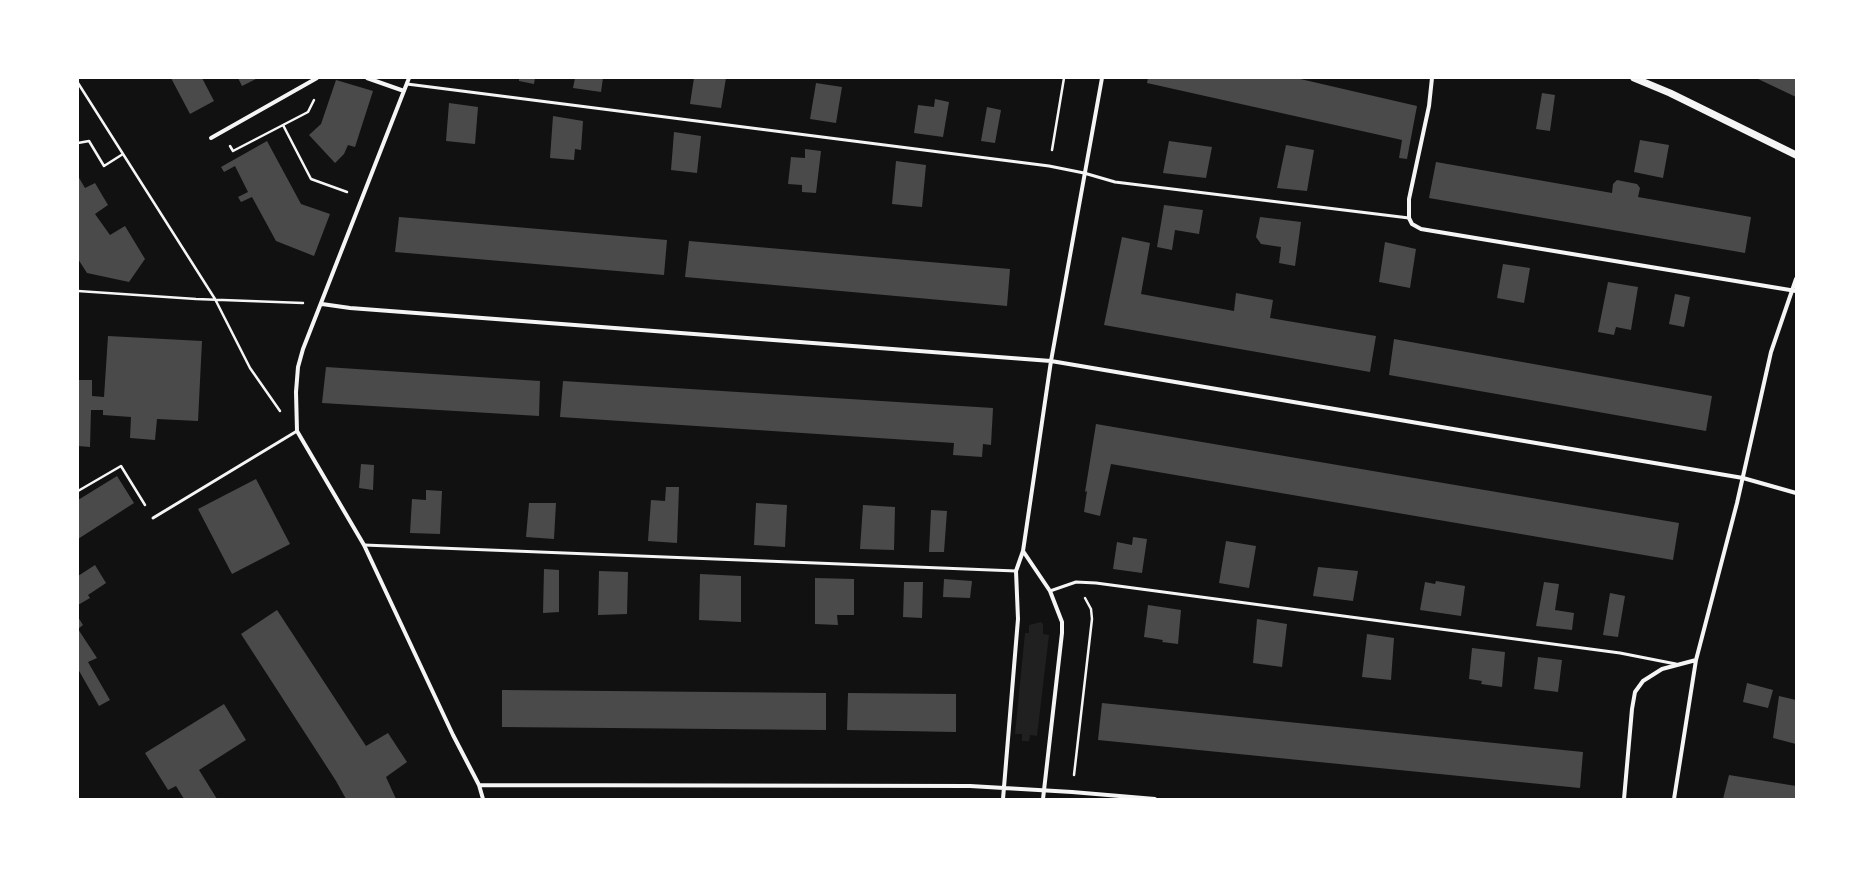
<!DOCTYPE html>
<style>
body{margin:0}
#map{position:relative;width:1874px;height:877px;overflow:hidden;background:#111;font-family:"Work Sans",sans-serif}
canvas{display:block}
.frame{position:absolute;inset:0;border:79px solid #fff;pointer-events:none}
</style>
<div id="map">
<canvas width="1874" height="877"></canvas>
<div class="frame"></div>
</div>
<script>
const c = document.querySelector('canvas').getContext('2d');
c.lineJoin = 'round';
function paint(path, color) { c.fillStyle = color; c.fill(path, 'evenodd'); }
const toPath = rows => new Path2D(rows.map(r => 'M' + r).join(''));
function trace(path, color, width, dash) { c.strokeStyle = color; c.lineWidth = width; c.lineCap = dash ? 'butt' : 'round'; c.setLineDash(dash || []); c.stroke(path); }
const green = toPath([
 [1041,622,1043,624,1043,634,1049,635,1037,736,1030,735,1029,741,1022,741,1022,734,1015,734,1025,633,1029,633,1029,625]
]);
const building = toPath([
 [171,78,202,78,214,101,190,114],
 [238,78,258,78,242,86],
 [519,78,535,78,534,84,519,81],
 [575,78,603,78,601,92,573,88],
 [694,78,726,78,721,108,690,104],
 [1148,78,1296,78,1417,106,1407,159,1399,158,1402,140,1147,83],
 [1756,78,1796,78,1796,97],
 [336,80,373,91,355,147,348,145,344,154,335,163,309,135,321,124],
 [816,83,842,87,836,123,810,119],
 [1542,93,1555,95,1550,131,1536,129],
 [935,99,949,102,943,137,914,133,918,105,934,107],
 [449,103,478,107,475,144,446,141],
 [987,107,1001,110,995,143,981,141],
 [553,116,583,121,581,150,575,149,574,160,550,158],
 [674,132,701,136,697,173,671,170],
 [1640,140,1669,145,1663,178,1634,172],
 [267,141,301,204,330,214,314,256,276,241,252,197,241,202,238,197,248,192,235,166,224,172,221,167],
 [1169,141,1212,147,1206,178,1163,173],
 [1286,145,1314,150,1307,191,1277,188],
 [805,149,821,151,816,193,802,192,802,185,788,184,791,157,805,158],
 [896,161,926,165,922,207,892,204],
 [1436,162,1612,193,1613,184,1617,180,1637,184,1640,188,1638,197,1751,217,1745,253,1429,198],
 [78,176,85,188,95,183,108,205,95,214,110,235,125,226,145,259,129,282,87,273,78,259],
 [1164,205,1203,210,1199,234,1175,230,1172,250,1157,247],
 [399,217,667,240,664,275,395,252],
 [1260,217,1301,222,1295,266,1279,263,1281,247,1261,244,1256,237],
 [1122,237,1150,243,1141,294,1234,311,1236,293,1273,300,1270,318,1376,336,1370,372,1104,325],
 [689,241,1010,269,1007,306,685,277],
 [1385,242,1416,249,1410,288,1379,282],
 [1503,264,1530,268,1524,303,1497,298],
 [1608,282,1638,287,1631,330,1616,327,1614,335,1598,332],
 [1675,294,1690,297,1684,327,1669,324],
 [108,336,202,341,198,421,157,419,155,440,130,438,131,417,103,415,103,410,91,410,90,447,78,446,78,380,92,380,92,396,104,397],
 [1394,339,1712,396,1706,431,1389,375],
 [326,367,540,381,539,416,322,403],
 [563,381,993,408,991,445,983,444,982,457,953,455,954,443,560,417],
 [1096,424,1679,523,1673,560,1111,464,1100,516,1084,512,1087,491,1085,492],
 [361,464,374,465,373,490,359,488],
 [117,476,134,503,78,539,78,500],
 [256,479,290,544,232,574,198,509],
 [666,487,679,487,677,543,648,541,651,500,665,501],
 [426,490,442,491,440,534,410,533,412,499,426,500],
 [529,503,556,503,554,539,526,537],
 [756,503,787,505,785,547,754,545],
 [863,505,895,507,894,550,860,549],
 [931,510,947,511,944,552,929,552],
 [1133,537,1147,539,1142,573,1113,569,1117,542,1132,545],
 [1226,541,1256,546,1249,588,1219,583],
 [95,565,106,583,88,595,90,598,78,605,78,576],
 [1318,567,1358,571,1353,601,1313,596],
 [544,569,559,570,559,612,543,613],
 [599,571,628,572,627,614,598,615],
 [700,574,741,576,741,622,699,620],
 [815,578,854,579,854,615,837,615,838,625,815,624],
 [944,579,972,581,970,598,943,597],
 [1436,581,1465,586,1461,616,1420,610,1425,582,1435,584],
 [904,582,923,582,922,618,903,617],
 [1544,582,1559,584,1555,610,1574,613,1572,630,1536,626],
 [1610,593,1625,596,1618,637,1603,635],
 [1148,605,1181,610,1178,644,1162,642,1163,640,1144,637],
 [277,610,366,746,388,733,407,762,386,777,396,799,346,799,336,781,241,634],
 [78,617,83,625,78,629,97,658,88,662,110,700,99,706,78,669],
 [1257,619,1287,624,1282,667,1253,663],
 [1367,634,1394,638,1391,680,1362,677],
 [1472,648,1505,652,1502,687,1481,684,1482,681,1469,679],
 [1538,657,1562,660,1558,692,1534,689],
 [1747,683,1773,690,1768,708,1743,702],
 [502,690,826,693,826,730,502,727],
 [848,693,956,694,956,732,847,730],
 [1779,696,1796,700,1796,744,1773,738],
 [1102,703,1583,752,1580,788,1098,740],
 [224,704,246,740,199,770,217,799,184,799,176,786,168,790,145,753],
 [1729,775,1796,786,1796,799,1723,799]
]);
const path = toPath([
 [78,83,215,299,250,368,280,411],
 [314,100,308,112,283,125,311,179,347,192],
 [78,143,89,141,104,166,123,154],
 [230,146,233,151,283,125],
 [1052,150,1064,78],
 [78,291,196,299,303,303],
 [78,491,121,466,145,505],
 [1074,775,1092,619,1091,609,1085,598]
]);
const service = toPath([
 [407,84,1049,166,1084,173,1115,182,1409,218],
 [153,518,297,431],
 [364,545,1016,571],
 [1050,591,1076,582,1096,583,1620,653,1676,664]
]);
const minor = toPath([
 [367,78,404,91],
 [409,78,303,349,298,367,296,392,297,431,364,545,453,735,479,785,483,799],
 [1432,78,1429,106,1409,199,1409,218,1412,224,1421,229,1433,231,1796,291],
 [211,138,317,78],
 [322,304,350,308,1051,361,1743,478,1796,493],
 [1023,551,1050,591,1062,622,1062,633,1043,799],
 [479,785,970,786,1072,792,1155,799],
 [1003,799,1018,619,1016,571,1023,551,1051,361,1102,78],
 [1624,799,1632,709,1635,692,1643,681,1662,669,1696,660],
 [1674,799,1696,660,1737,503,1771,352,1796,279]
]);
const tertiary = toPath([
 [1634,78,1670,93,1796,155]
]);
paint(green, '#202020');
paint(building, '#4a4a4a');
trace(path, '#f5f5f5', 2.5);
trace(service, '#f5f5f5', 3);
trace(minor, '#f5f5f5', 4);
trace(tertiary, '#f5f5f5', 7);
</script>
